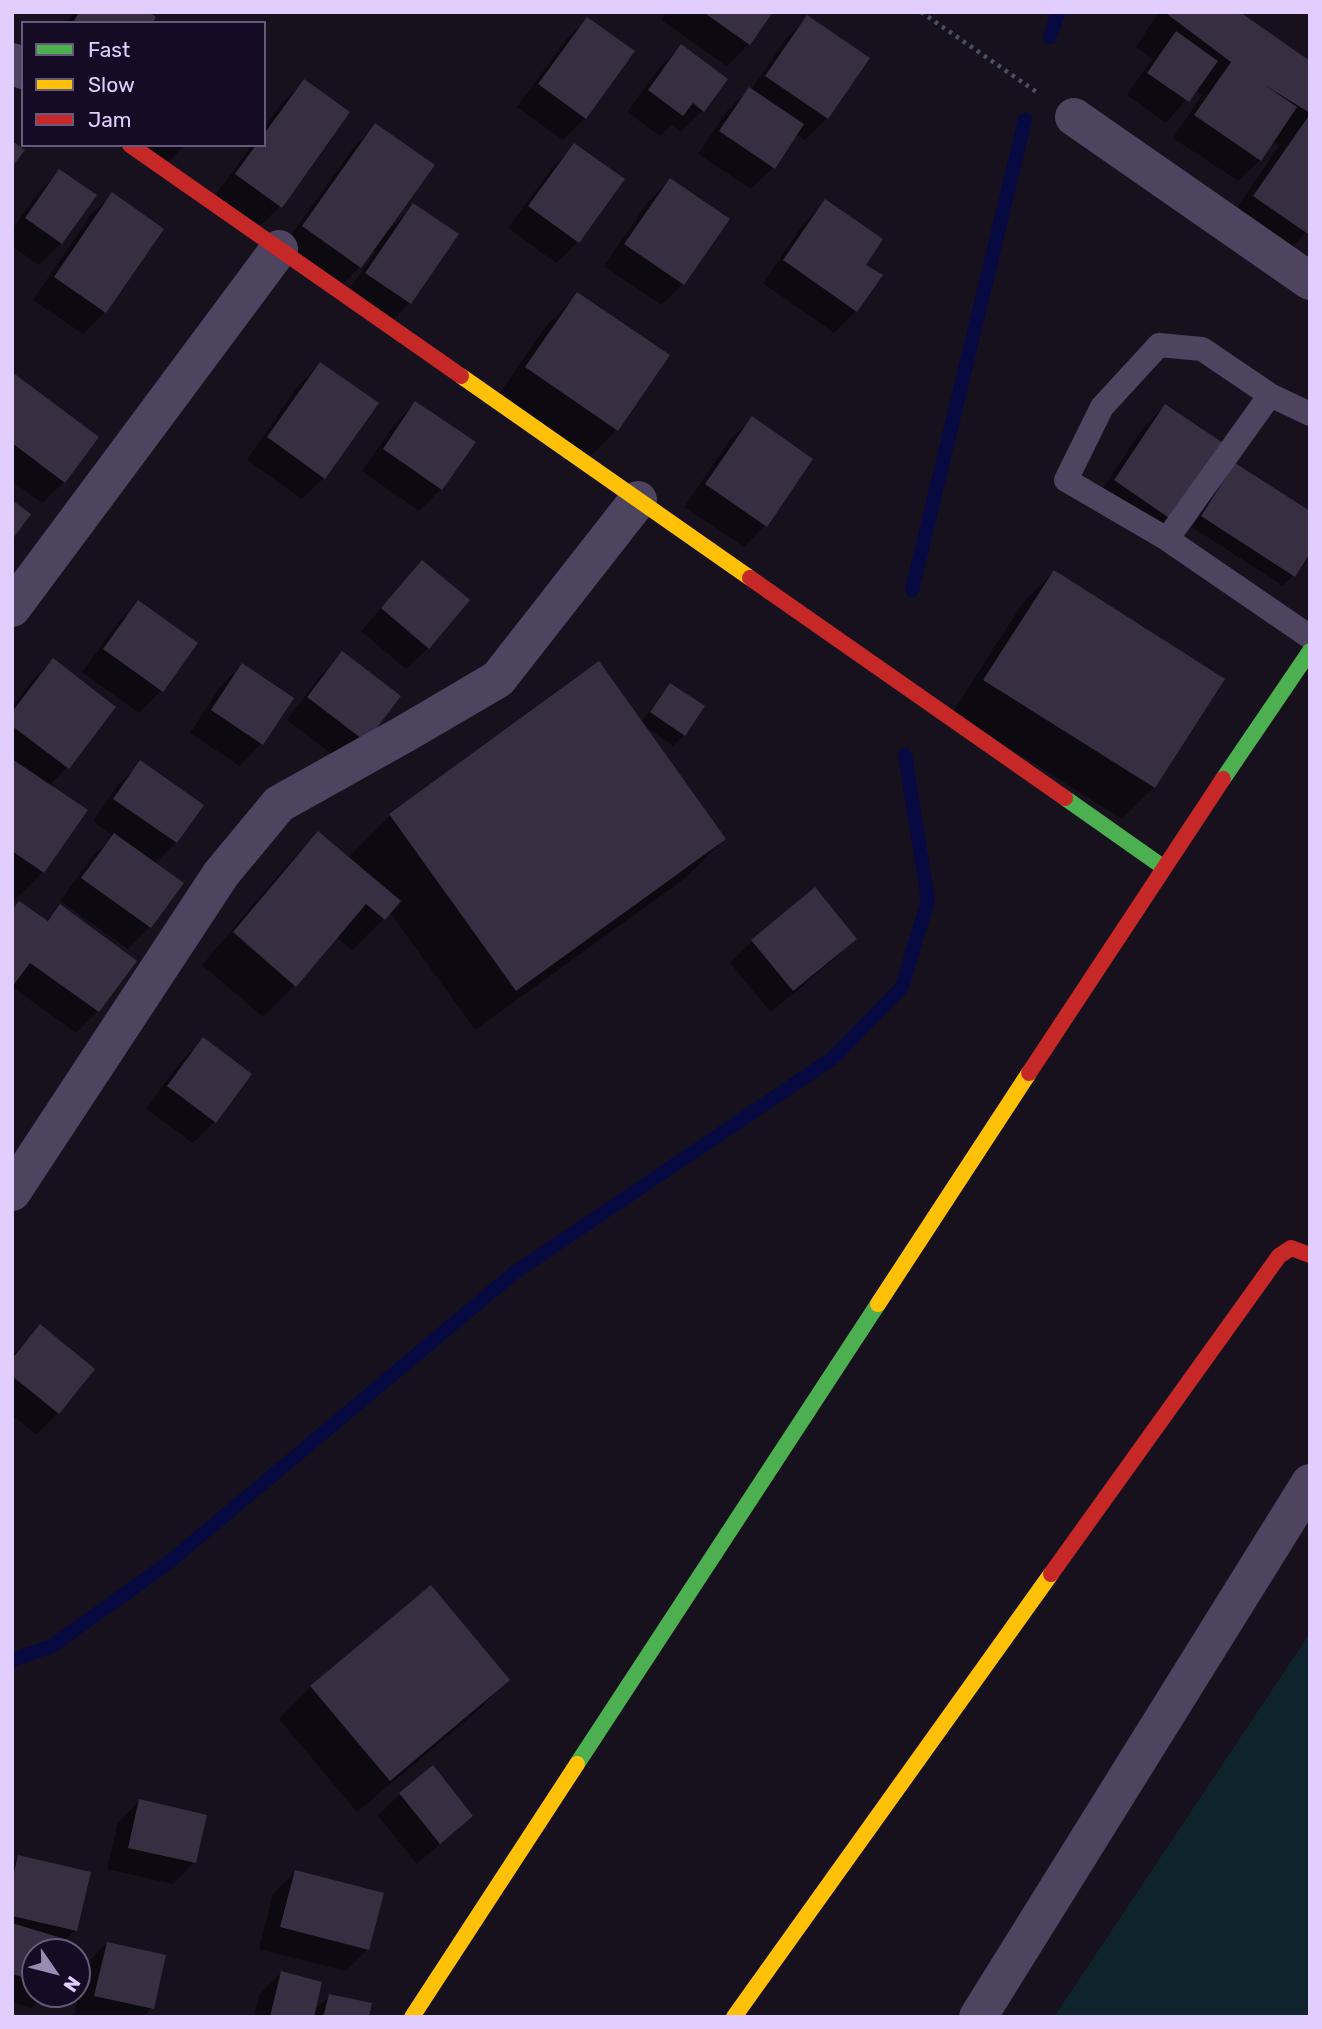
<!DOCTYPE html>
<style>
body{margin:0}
#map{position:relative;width:1322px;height:2029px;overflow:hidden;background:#17111e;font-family:Rubik,sans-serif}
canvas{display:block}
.frame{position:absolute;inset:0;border:14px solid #e1ceff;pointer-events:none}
.legend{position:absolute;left:21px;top:21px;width:245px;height:126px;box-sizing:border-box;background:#160b24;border:2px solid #67597c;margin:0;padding:9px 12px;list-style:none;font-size:21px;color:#e1ceff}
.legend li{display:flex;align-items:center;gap:14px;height:35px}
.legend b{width:35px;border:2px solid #67597c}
.north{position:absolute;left:21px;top:1938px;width:70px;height:70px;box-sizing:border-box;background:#160b24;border:2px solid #67597c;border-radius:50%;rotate:125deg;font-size:19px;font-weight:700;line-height:28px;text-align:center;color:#e1ceff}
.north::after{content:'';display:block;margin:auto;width:24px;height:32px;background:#9a8cb0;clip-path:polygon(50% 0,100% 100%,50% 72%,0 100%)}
</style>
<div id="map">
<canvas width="1322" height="2029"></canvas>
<div class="frame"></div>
<ul class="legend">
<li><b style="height:9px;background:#4caf50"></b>Fast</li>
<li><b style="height:9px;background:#ffc107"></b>Slow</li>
<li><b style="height:9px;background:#c62828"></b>Jam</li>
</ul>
<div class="north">N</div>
</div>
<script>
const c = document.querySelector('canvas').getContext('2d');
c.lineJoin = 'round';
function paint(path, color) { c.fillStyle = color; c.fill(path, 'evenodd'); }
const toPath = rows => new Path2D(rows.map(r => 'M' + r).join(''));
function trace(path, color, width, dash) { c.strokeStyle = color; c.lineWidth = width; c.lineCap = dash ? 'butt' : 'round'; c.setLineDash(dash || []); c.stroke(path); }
const green = toPath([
 [1310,1633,1310,2017,1054,2017]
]);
const shadow = toPath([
 [74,12,146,12,150,23,67,23],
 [667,12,770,12,749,44,727,66,661,20],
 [1159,12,1237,12,1310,63,1310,228,1275,264,1223,228,1279,146,1272,141,1260,160,1238,181,1173,138,1202,95,1195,90,1166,123,1127,95,1152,59,1136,47],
 [808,17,867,58,827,118,805,140,796,134,773,168,751,189,698,154,727,111,749,89,751,90,786,39],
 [587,19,585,118,563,140,517,107,565,41],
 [681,46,703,110,681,132,672,125,660,136,627,112,659,68],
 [304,82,280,206,258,228,214,197,252,145,264,145,264,128,282,103],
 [376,125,387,230,388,231,414,205,457,234,409,303,388,325,345,296,375,252,372,250,360,267,338,289,281,249,354,147],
 [138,145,185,145,165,165],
 [575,145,578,242,556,263,508,228,553,167],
 [60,171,61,243,39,265,12,246,12,229,38,193],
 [670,180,683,284,661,305,604,266,648,202],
 [112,194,105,312,83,334,33,300,90,216],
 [826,201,864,265,856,311,834,333,763,283,804,223],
 [578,294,668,356,616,430,585,462,495,400,546,326],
 [320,364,324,478,302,499,247,460,298,386],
 [12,374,64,482,42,503,12,481],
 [415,403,441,489,419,511,362,471,394,425],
 [1165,406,1171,519,1149,540,1093,503,1143,428],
 [752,418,765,525,744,547,684,507,730,440],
 [1225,475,1293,575,1283,586,1192,527],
 [422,563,428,648,406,669,361,631],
 [1054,572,1223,679,1154,787,1122,819,953,712,1022,604],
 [139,602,196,643,161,691,139,713,82,672,117,624],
 [343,654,399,697,343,763,287,720,321,675],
 [53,660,67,767,49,786,43,872,12,903,12,707,31,682],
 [598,664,641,723,660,696,671,685,703,707,684,735,673,746,643,725,724,839,684,879,475,1030,390,912,352,950,336,937,295,985,263,1017,202,965,287,865,318,833,348,858,390,816],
 [242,665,261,744,240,766,190,733,220,687],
 [140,763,201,806,176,842,154,864,150,927,128,949,60,901,92,857,113,836,93,821,118,785],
 [815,890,855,938,833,960,771,1012,730,963,752,941],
 [60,907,134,961,98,1011,76,1033,12,987,12,910,45,922],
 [203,1040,215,1121,193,1143,146,1109,181,1061],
 [40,1327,58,1413,36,1435,12,1415,12,1356],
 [507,1680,476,1712,357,1812,279,1719,311,1687],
 [400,1794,471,1816,417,1864,378,1816],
 [139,1801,194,1862,173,1884,107,1869,118,1823],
 [19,1857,75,1930,64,1941,63,1952,35,1952,35,1994,45,1994,31,2008,12,2002,12,1864],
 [295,1872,368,1949,346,1971,259,1949,273,1894],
 [107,1943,152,2008,143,2017,74,2017,85,1965],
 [281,1973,313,2012,329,1996,367,2017,254,2017,259,1995]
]);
const stream = toPath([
 [1050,37,1058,12],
 [912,590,1025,120],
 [12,1660,52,1646,168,1563,514,1273,833,1058,902,987,928,900,905,755]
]);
const building = toPath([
 [79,12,149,12,156,17,152,23,73,23],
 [703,12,773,12,750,45],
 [1168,12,1240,12,1310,61,1310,113,1263,84,1297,107,1261,161,1194,115,1231,62,1167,14],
 [807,15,870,58,828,119,765,76],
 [587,17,635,51,586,119,538,84],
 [1176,31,1218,61,1189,102,1147,73],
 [681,44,728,79,704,112,693,103,683,116,648,90],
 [304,79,350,112,282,208,235,174,256,145,264,145,264,134],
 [749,87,804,124,775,169,719,131],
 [1310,114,1310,231,1308,234,1253,196],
 [375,123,435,165,361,268,302,226],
 [12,141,25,150,12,167],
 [574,143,625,179,579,243,528,206],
 [59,169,97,195,62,244,25,218],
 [670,178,730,219,684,285,624,244],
 [112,192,164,229,106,313,54,277],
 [825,199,883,239,866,265,883,275,857,312,783,260],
 [413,203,459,234,411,304,365,273],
 [577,292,670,355,618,431,525,367],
 [320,362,379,403,325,479,267,437],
 [12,372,99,437,65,483,12,443],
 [415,401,476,442,442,490,383,449],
 [1165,404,1223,443,1172,520,1114,480],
 [752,416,813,459,767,527,705,484],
 [1235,463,1310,511,1310,553,1295,577,1201,516],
 [12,500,31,514,12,540],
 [422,560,470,600,429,649,381,608],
 [1054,570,1225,679,1155,788,983,680],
 [138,600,198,643,163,692,103,649],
 [342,651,401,696,366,742,307,697],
 [53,658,116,707,69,769,12,726,12,712],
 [599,661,726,839,516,991,389,814],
 [242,663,294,698,263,745,211,710],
 [670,683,705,706,685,736,650,712],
 [12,759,88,810,44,873,12,851],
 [140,760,204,805,177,843,113,799],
 [318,831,401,901,385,920,366,904,296,987,233,932],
 [114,833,184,883,151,928,81,878],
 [815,887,857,939,793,991,751,940],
 [19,901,48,921,60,904,137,961,99,1012,30,963,12,987,12,910],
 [203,1037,252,1074,216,1123,167,1086],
 [40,1324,95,1369,59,1414,12,1376,12,1359],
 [431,1585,510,1680,390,1781,310,1686],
 [433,1765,473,1816,440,1844,399,1793],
 [139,1799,207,1815,196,1863,128,1848],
 [18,1855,91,1872,77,1931,12,1916,12,1881],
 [295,1870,384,1893,369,1950,280,1927],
 [12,1923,68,1940,65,1952,35,1952,35,1981,12,1974],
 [107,1942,166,1955,154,2009,94,1996],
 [281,1971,322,1982,314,2017,270,2017],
 [329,1994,372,2003,369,2017,323,2017]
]);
const path = toPath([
 [921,12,1038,93]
]);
const lane = toPath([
 [1310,414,1270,395,1167,539,1310,637],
 [1167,539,1066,480,1102,407,1159,345,1202,349,1270,395]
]);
const street = toPath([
 [12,62,23,70],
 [1074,117,1310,281],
 [12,608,279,249],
 [12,1192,221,874,279,804,406,733,498,679,638,500],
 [978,2017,1310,1483]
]);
const fast = toPath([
 [1223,779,1310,651],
 [1065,798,1163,867],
 [577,1764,878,1304]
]);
const slow = toPath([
 [461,376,750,578],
 [878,1304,1029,1073],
 [412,2017,577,1764],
 [734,2017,1051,1574]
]);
const jam = toPath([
 [130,145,461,376],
 [750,578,1065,798],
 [1029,1073,1223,779],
 [1051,1574,1279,1256,1291,1248,1310,1255]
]);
paint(green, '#0f232c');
paint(shadow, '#0007');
trace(stream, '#060a41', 14);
paint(building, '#372e41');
trace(path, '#494f64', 4.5, [3.5, 5]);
trace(lane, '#4d4460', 24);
trace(street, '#4d4460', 38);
trace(fast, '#4caf50', 16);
trace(slow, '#ffc107', 16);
trace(jam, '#c62828', 16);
</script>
